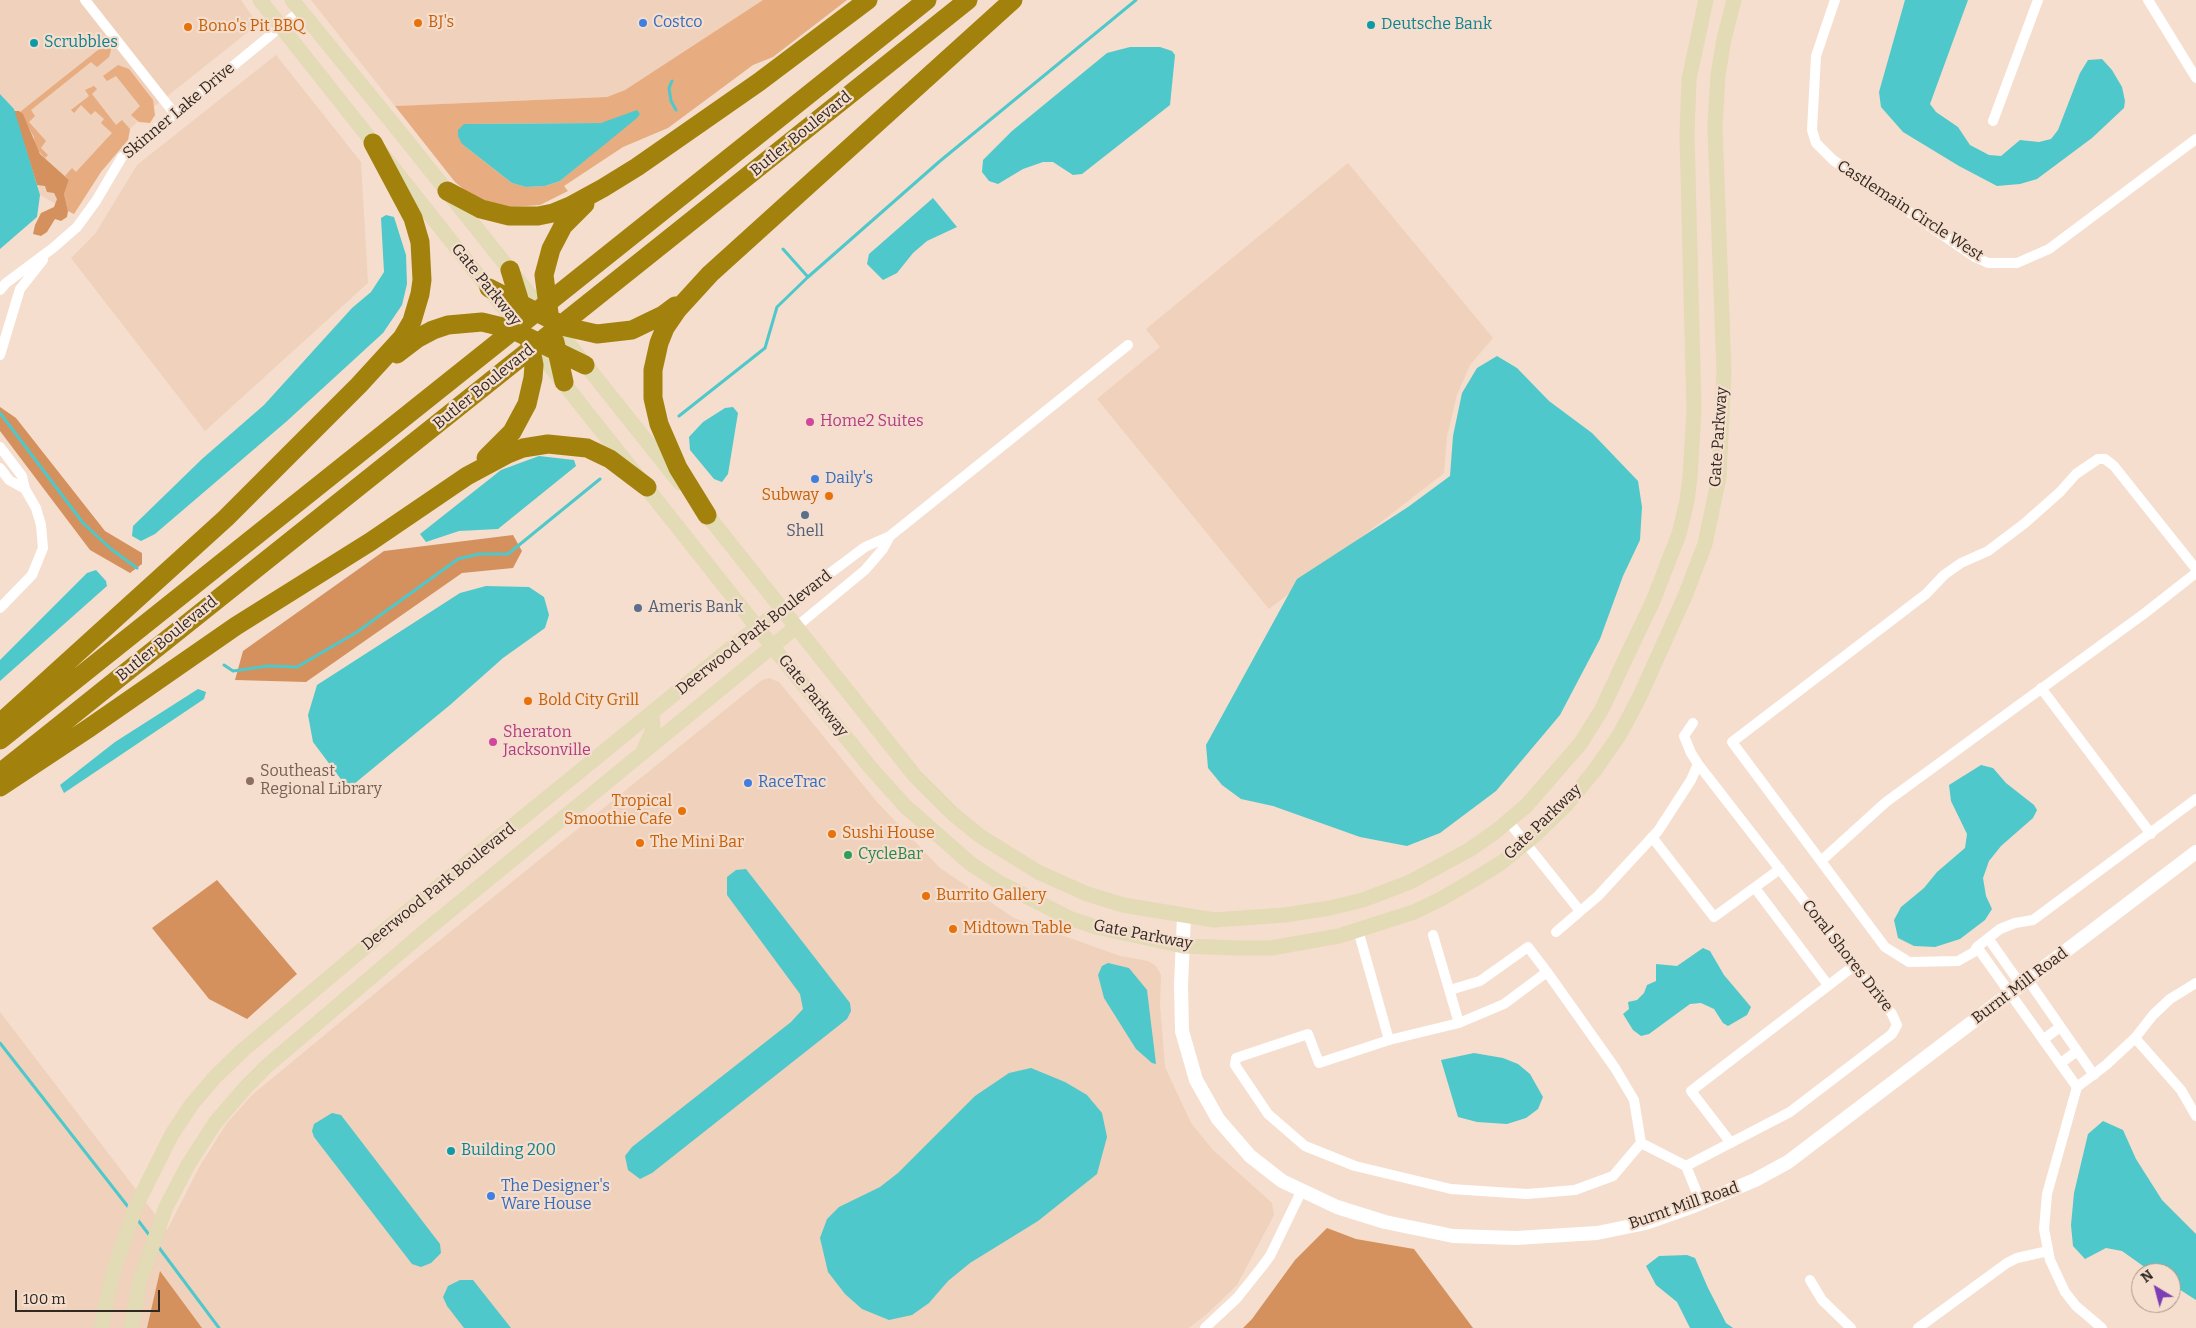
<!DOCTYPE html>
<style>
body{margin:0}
#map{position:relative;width:2196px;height:1328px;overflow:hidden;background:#f5decd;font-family:Bitter,serif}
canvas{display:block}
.north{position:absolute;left:2131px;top:1263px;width:50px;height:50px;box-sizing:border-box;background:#f5decd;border:1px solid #a79589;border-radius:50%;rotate:323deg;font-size:14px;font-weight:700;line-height:20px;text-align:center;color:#312822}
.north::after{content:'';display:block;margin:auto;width:18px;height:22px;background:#7c3eb4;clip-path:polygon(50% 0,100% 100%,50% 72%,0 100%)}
.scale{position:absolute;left:15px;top:1290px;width:145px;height:22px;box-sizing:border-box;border:2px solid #312822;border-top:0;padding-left:6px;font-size:15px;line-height:18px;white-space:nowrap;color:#312822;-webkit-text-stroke:4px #f5decd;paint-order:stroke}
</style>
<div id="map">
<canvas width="2196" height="1328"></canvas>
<div class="north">N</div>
<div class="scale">100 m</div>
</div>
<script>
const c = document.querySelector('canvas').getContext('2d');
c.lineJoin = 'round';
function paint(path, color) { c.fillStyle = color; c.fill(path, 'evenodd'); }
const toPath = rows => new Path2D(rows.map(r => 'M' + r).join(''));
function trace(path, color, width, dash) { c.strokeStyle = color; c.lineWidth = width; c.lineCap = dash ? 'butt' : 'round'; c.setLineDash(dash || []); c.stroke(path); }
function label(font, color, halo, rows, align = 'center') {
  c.font = font + ' Bitter,serif'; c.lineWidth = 4.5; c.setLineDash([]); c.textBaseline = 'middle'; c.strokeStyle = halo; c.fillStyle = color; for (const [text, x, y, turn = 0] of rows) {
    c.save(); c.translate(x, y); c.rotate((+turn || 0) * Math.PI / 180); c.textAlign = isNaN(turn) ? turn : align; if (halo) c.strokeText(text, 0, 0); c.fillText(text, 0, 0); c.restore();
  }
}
const built = toPath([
 [0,0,241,0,254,19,253,28,151,109,110,148,68,211,40,195,14,109,0,94],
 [311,0,763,0,625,90,607,97,395,106],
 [276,55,361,162,368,283,205,431,71,258,95,234,137,165],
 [1348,163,1493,338,1470,365,1457,395,1447,436,1444,473,1269,609,1097,399,1160,347,1146,329],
 [769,678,779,682,877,802,940,868,1014,918,1120,956,1148,961,1156,966,1161,975,1160,1004,1165,1067,1191,1123,1213,1150,1272,1203,1274,1215,1237,1285,1209,1312,1189,1328,0,1328,0,1012,167,1230,201,1164,227,1123,252,1095,413,962,762,680]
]);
const green = toPath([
 [763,0,847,0,773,57,753,65,668,128,623,147,564,186,568,191,540,205,511,207,491,204,467,192,455,182,395,106,607,97,625,90],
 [640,114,560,181,545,186,526,187,512,183,462,144,464,124,601,123],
 [108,42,111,50,109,57,97,67,91,62,31,110,35,116,29,122,46,141,41,148,48,155,45,158,35,147,34,137,20,112],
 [118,65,129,69,153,100,155,115,150,123,139,122,131,115,140,106,116,76,107,81,103,76],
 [94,86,97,89,92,94,116,125,122,120,130,129,129,135,128,140,101,172,74,214,68,211,64,194,69,180,65,176,72,168,76,172,112,133,101,123,104,119,95,111,91,115,81,105,74,113,71,110,89,96,85,90]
]);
const forest = toPath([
 [11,111,19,111,23,114,40,154,69,180,64,194,68,211,67,217,61,221,55,219,47,232,41,236,33,234,35,225,41,213,54,207,57,199,54,193,47,192,45,186,37,185,25,147],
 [0,407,16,418,105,531,142,553,142,564,130,573,90,550,0,431],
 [513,535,522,551,513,568,462,573,306,682,235,680,243,651,384,551],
 [217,880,297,974,247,1019,209,999,152,928],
 [1327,1228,1356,1239,1414,1249,1473,1328,1243,1328,1252,1319,1295,1260],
 [160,1271,202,1328,147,1328]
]);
const water = toPath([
 [1905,0,1968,0,1930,104,1936,112,1958,127,1970,145,1989,155,2001,156,2020,140,2039,142,2051,139,2058,130,2080,73,2088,60,2102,59,2112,70,2122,87,2125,101,2124,108,2092,138,2037,179,2020,184,1997,186,1959,166,1903,132,1881,107,1879,92],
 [1130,47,1160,47,1172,51,1175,55,1170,105,1082,174,1073,175,1053,162,1043,162,1023,169,998,184,989,181,982,172,983,160,1012,131,1107,53],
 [0,94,14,109,40,195,37,217,0,249],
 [637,110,640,114,637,118,560,181,545,186,526,187,512,183,462,144,458,136,458,130,464,124,601,123],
 [933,198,957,227,927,241,913,253,897,273,883,280,867,264,869,254],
 [386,215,394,217,406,255,407,284,402,305,383,333,287,421,155,534,141,541,132,536,133,526,202,459,264,405,352,308,371,292,384,272,381,218],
 [1497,356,1517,368,1549,401,1592,433,1638,481,1642,507,1640,540,1623,576,1600,639,1560,715,1496,791,1440,833,1407,846,1360,837,1273,806,1241,799,1222,785,1208,768,1206,745,1297,579,1408,507,1450,476,1453,436,1462,393,1477,368],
 [733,407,738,413,728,474,722,482,714,479,690,450,689,437,703,422,725,408],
 [539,456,574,460,576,466,498,529,459,531,426,542,420,534,501,470],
 [96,570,106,581,107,586,0,681,0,660,87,573],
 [486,586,529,587,544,597,549,615,545,628,503,658,450,705,354,784,346,786,313,742,308,715,317,685,460,593],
 [198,689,206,692,204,699,64,793,60,785,115,742],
 [1981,765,1993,768,2006,783,2034,805,2037,810,2033,818,2001,846,1989,861,1983,878,1986,896,1992,909,1985,920,1960,939,1935,947,1914,946,1898,938,1894,920,1901,907,1924,888,1937,872,1965,848,1967,834,1951,801,1949,785],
 [746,869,850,1003,851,1011,847,1019,652,1173,640,1179,628,1170,625,1156,632,1147,791,1022,803,1009,800,994,727,895,727,877,736,870],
 [1703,948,1710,951,1724,975,1751,1007,1747,1015,1728,1026,1723,1023,1714,1009,1701,1003,1690,1004,1649,1034,1641,1036,1633,1030,1623,1014,1629,1009,1628,1002,1637,1000,1644,993,1647,985,1656,981,1656,964,1677,966],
 [1108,963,1129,968,1147,990,1156,1064,1152,1063,1136,1049,1104,998,1098,975,1102,966],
 [1474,1053,1503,1058,1518,1064,1530,1074,1543,1097,1538,1109,1526,1118,1507,1124,1477,1122,1458,1117,1441,1060],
 [1031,1068,1065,1082,1087,1095,1102,1113,1107,1137,1097,1174,1038,1221,970,1263,948,1281,929,1303,912,1315,889,1320,862,1309,845,1294,828,1272,820,1238,827,1219,839,1207,880,1187,898,1173,975,1096,1009,1073],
 [332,1113,341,1115,440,1244,441,1253,431,1263,421,1267,412,1264,314,1137,312,1131,314,1124],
 [2103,1121,2123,1130,2136,1159,2162,1200,2196,1234,2196,1300,2171,1284,2171,1273,2153,1273,2122,1251,2106,1248,2085,1259,2073,1246,2071,1225,2074,1193,2088,1134],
 [1687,1255,1695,1258,1708,1288,1726,1323,1733,1328,1690,1328,1677,1302,1656,1285,1646,1266,1659,1256],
 [460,1280,473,1280,511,1328,464,1328,447,1306,443,1297,448,1286]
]);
const stream = toPath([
 [672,81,669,88,671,101,676,110],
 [783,249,808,277],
 [0,413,83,523,111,549,137,568],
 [679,416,765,348,777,307,808,277,940,161,1136,0],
 [224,665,233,671,268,666,297,667,357,632,458,559,479,554,508,554,600,479],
 [0,1043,129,1208],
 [137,1219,150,1236],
 [157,1245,219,1328]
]);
const minor = toPath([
 [85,0,174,113],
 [1835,0,1816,56,1812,130,1816,143,1833,160,1975,257,1988,263,2017,263,2049,249,2196,139],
 [2148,0,2196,78],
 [1993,121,2038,0],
 [0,290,6,283,53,248,77,227,96,201,122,157,300,11],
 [0,355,20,289,43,260],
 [0,447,22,476,25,489,36,508,41,525,43,548,32,575,0,608],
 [0,468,9,480,25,489],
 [2196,569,2114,466,2105,459,2098,459,2076,474,2060,492,2025,523,1988,551,1961,563,1944,575,1926,594,1732,742,1885,947,1909,962,1958,961,1974,952,1977,947,2000,929,2015,923,2033,920,2196,799],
 [782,609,865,547,890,536],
 [796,627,865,570,883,549,890,536,1128,345],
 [2041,688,2151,834],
 [1508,821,1580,911],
 [1652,837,1714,917,1780,869],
 [1821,861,1886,802,2145,613,2196,573],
 [1755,888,1828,985],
 [1358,930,1389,1040,1319,1063,1308,1034,1236,1058,1235,1065,1268,1114,1305,1146,1355,1166,1451,1189,1527,1194,1575,1190,1613,1176,1641,1143,1686,1166],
 [1556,932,1598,896,1658,831,1691,780,1698,764],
 [1433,935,1459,1023],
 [1988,938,2021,985],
 [1977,947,2077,1087],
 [2028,980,2094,1075],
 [1450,990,1480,981,1528,947,1547,972],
 [2135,1038,2181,1090,2196,1116],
 [2044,1039,2060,1027],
 [1389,1040,1459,1023,1504,1004,1547,972,1615,1068,1634,1100,1641,1143],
 [2061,1063,2077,1051],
 [2077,1087,2047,1194,2044,1229,2050,1260,2065,1292,2076,1306,2102,1328],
 [2077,1087,2106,1065,2135,1038,2153,1015,2170,999,2196,983],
 [1731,1143,1691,1091,1855,965],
 [1686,1166,1790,1112,1892,1034,1897,1025,1892,1014,1698,764,1691,753,1684,736,1693,723],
 [1686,1166,1701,1203],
 [1810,1280,1822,1300,1851,1328],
 [1205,1328,1237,1298,1261,1268,1270,1256,1302,1190],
 [1918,1328,2007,1263,2017,1258,2048,1251]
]);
const tertiary = toPath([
 [1184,916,1181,985,1182,1031,1196,1080,1218,1119,1250,1156,1282,1181,1337,1207,1385,1222,1453,1236,1516,1238,1597,1233,1646,1223,1691,1207,1755,1180,1788,1162,2196,852]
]);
const secondary = toPath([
 [260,0,772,646,870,767,905,806,971,864,1000,883,1069,918,1096,927,1183,946,1238,948,1271,948,1339,936,1414,912,1441,899,1470,882,1501,863,1534,836,1566,805,1595,770,1620,734,1640,696,1685,596,1705,544,1719,477,1724,372,1715,127,1718,75,1724,39,1734,0],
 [292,0,399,131,680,483],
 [700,506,915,776,952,813,980,836,1038,872,1087,894,1123,905,1214,920,1285,915,1330,908,1363,900,1410,882,1469,850,1495,832,1526,806,1580,744,1602,709,1622,666,1653,601,1679,534,1687,501,1690,477,1694,410,1687,135,1689,79,1706,0],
 [644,749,653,729,652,713],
 [101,1328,113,1273,135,1208,172,1134,192,1104,215,1077,242,1051,396,921,737,643,782,609],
 [131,1328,140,1281,166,1207,188,1165,215,1123,246,1087,267,1066,424,932,796,627]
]);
const motorway = toPath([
 [447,191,481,209,509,216,538,216,553,213,570,206,603,188,637,167,759,82,868,0],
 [510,270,523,312],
 [489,288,566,327,597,334,632,330,663,315,675,306],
 [549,313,544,275,551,249,563,226,585,204],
 [555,342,564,382],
 [397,354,418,338,433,330,448,325,482,322,511,329,585,365],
 [486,458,512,432,527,404,533,378,534,365,529,339],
 [707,515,678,468,659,424,653,398,653,370,659,343,665,328,678,309,710,274,1013,0],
 [0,723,226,518,359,385,402,338,412,321,420,294,422,280,420,242,413,218,373,143],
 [0,740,927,0],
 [0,773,968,0],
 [0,787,89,728,236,626,370,542,467,476,508,454,523,448,548,444,587,448,610,459,647,487]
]);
const markers = [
 [418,23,5,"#e8710a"],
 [643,23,5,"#3f7fe0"],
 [1371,25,5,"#0f9aa8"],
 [188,27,5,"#e8710a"],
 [34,43,5,"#0f9aa8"],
 [810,422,5,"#d1479c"],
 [815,479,5,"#3f7fe0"],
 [829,496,5,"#e8710a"],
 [805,515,5,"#5c6f8a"],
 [638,608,5,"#5c6f8a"],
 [528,701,5,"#e8710a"],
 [493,742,5,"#d1479c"],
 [250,781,5,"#8d6e63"],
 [748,783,5,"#3f7fe0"],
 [682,811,5,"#e8710a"],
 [832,834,5,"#e8710a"],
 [640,843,5,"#e8710a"],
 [848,855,5,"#2e9e5b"],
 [926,896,5,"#e8710a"],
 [953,929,5,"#e8710a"],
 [451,1151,5,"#0f9aa8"],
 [491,1196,5,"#3f7fe0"]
];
const foodNames = [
 ["BJ's",428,23],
 ["Bono's Pit BBQ",198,27],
 ["Subway",819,496,"right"],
 ["Bold City Grill",538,701],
 ["Tropical",672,802,"right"],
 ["Smoothie Cafe",672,820,"right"],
 ["Sushi House",842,834],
 ["The Mini Bar",650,843],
 ["Burrito Gallery",936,896],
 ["Midtown Table",963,929]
];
const shopNames = [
 ["Costco",653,23],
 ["Daily's",825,479],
 ["RaceTrac",758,783],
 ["The Designer's",501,1187],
 ["Ware House",501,1205]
];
const cultureNames = [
 ["Deutsche Bank",1381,25],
 ["Scrubbles",44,43],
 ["Building 200",461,1151]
];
const streetNames = [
 ["Skinner Lake Drive",179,111,-40],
 ["Butler Boulevard",801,134,-39],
 ["Castlemain Circle West",1910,211,33],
 ["Gate Parkway",486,285,51],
 ["Butler Boulevard",484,387,-39],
 ["Gate Parkway",1719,437,-86],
 ["Deerwood Park Boulevard",754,633,-38],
 ["Butler Boulevard",167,639,-39],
 ["Gate Parkway",813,696,51],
 ["Gate Parkway",1543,822,-44],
 ["Deerwood Park Boulevard",439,887,-39],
 ["Gate Parkway",1143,935,11],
 ["Coral Shores Drive",1847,956,52],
 ["Burnt Mill Road",2020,986,-37],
 ["Burnt Mill Road",1684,1206,-19]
];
const hotelNames = [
 ["Home2 Suites",820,422],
 ["Sheraton",503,733],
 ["Jacksonville",503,751]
];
const serviceNames = [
 ["Shell",805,532],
 ["Ameris Bank",648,608,"left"]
];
const educationNames = [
 ["Southeast",260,772],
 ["Regional Library",260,790]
];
const leisureNames = [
 ["CycleBar",858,855]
];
paint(built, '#efd1bc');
paint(green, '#e7ac80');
paint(forest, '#d5915d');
paint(water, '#4ec8ca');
trace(stream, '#4ec8ca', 3);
trace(minor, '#fff', 10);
trace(tertiary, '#fff', 14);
trace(secondary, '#e3dab6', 15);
trace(motorway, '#a2820c', 19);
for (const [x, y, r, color] of markers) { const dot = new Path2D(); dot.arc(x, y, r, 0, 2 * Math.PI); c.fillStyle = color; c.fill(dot); trace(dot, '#f5decd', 2); }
label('16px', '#c56008', '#f5decd', foodNames, 'left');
label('16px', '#366cbe', '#f5decd', shopNames, 'left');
label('16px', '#0d838f', '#f5decd', cultureNames, 'left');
label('16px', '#312822', '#f5decd', streetNames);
label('16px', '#b23c85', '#f5decd', hotelNames, 'left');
label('16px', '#4e5e75', '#f5decd', serviceNames);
label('16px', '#785e54', '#f5decd', educationNames, 'left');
label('16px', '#27864d', '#f5decd', leisureNames, 'left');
</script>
